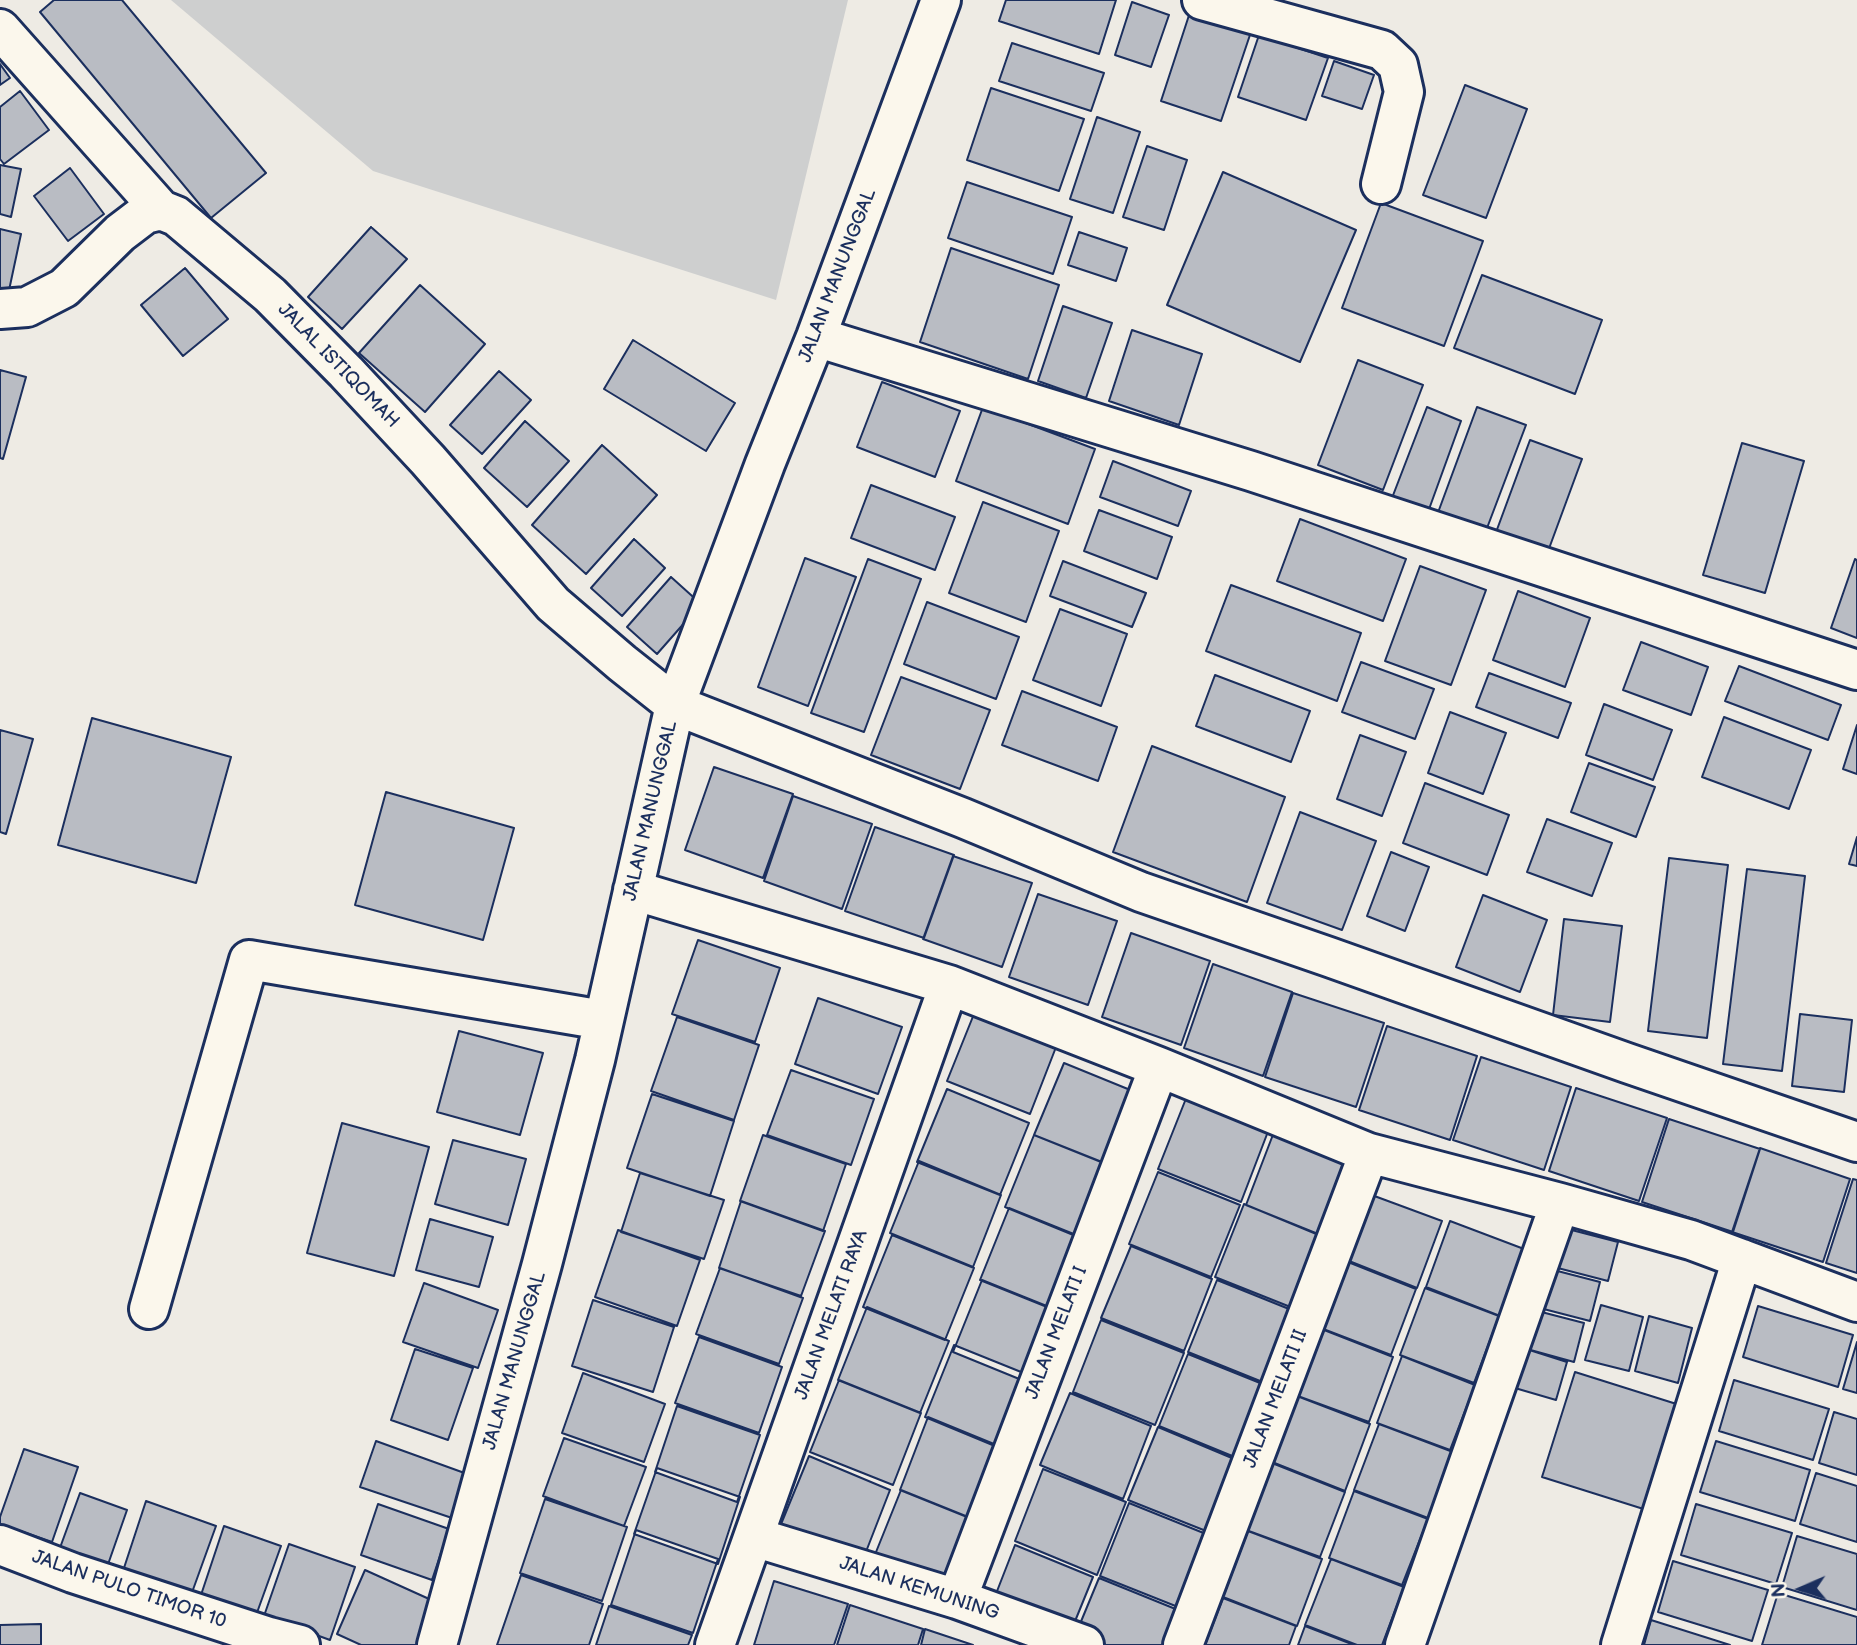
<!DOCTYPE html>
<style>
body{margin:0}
#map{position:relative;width:1857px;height:1645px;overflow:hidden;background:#eeebe4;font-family:"Balsamiq Sans",sans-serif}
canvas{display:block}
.north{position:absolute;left:1766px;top:1554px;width:70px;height:70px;-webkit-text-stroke:5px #fbf7ec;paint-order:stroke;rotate:267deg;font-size:19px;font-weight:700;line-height:28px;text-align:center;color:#1b2f5e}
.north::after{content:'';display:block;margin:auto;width:24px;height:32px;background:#1b2f5e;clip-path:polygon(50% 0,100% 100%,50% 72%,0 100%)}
</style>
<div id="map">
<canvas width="1857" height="1645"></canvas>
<div class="north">N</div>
</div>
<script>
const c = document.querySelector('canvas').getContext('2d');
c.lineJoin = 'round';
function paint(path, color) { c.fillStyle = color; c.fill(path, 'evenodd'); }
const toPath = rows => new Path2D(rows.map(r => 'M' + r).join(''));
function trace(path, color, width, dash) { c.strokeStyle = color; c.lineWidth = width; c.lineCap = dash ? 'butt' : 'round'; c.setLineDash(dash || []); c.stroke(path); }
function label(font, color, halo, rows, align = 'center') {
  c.font = font + ' "Balsamiq Sans",sans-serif'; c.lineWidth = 7; c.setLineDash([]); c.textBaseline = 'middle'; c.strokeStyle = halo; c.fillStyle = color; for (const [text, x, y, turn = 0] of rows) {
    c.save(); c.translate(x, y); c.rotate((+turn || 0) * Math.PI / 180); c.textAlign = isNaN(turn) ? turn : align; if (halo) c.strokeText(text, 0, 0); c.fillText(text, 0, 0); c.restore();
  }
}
const green = toPath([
 [171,0,848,0,776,300,373,171]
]);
const building = toPath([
 [54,0,122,0,266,173,211,218,40,12,54,0],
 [1006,0,1116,0,1099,54,999,21,1006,0],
 [1132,2,1169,15,1151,67,1115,55,1132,2],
 [1193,3,1254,23,1221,121,1161,101,1193,3],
 [1259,35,1328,58,1306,120,1238,97,1259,35],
 [1012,43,1104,73,1091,111,999,81,1012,43],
 [1334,61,1374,75,1362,109,1322,96,1334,61],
 [0,64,10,78,0,85,0,64],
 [1465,85,1527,109,1486,218,1423,195,1465,85],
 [991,88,1084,119,1059,191,967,160,991,88],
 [20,91,49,130,4,164,0,159,0,107,20,91],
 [1097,117,1140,132,1113,213,1070,199,1097,117],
 [1147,146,1187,160,1164,230,1123,217,1147,146],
 [0,165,21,169,11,217,0,214,0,165],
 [70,168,104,214,68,241,34,196,70,168],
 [1223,172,1356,230,1300,362,1167,305,1223,172],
 [967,182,1072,217,1053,274,948,238,967,182],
 [1381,203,1483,241,1444,346,1342,308,1381,203],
 [371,227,407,259,342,329,308,297,371,227],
 [0,229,21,234,8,295,0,294,0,229],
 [1079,232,1127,248,1116,281,1068,265,1079,232],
 [951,248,1059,285,1028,379,920,342,951,248],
 [185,268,228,319,183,356,141,305,185,268],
 [1482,275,1602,320,1575,394,1454,348,1482,275],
 [420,285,485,344,425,412,359,353,420,285],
 [1063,306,1112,323,1086,398,1038,381,1063,306],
 [1132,330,1202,354,1179,425,1109,401,1132,330],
 [633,340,735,403,706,451,604,389,633,340],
 [1358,360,1423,385,1383,490,1318,465,1358,360],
 [0,370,26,377,3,459,0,458,0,370],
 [499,371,531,400,482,454,450,425,499,371],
 [882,382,960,411,935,477,857,447,882,382],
 [983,407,1095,449,1068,524,956,481,983,407],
 [1427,407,1461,421,1428,512,1392,498,1427,407],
 [1477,407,1526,425,1484,536,1436,518,1477,407],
 [525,421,569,461,527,507,484,468,525,421],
 [1530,440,1582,459,1547,554,1495,535,1530,440],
 [1742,443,1804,461,1765,593,1703,575,1742,443],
 [602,445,657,495,586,574,532,525,602,445],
 [1113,461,1191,491,1178,526,1100,497,1113,461],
 [871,485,955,517,935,570,851,538,871,485],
 [983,502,1059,531,1026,622,949,593,983,502],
 [1099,510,1172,537,1157,579,1084,551,1099,510],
 [1300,519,1406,559,1383,621,1277,581,1300,519],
 [634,539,665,568,622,616,591,588,634,539],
 [805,558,856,577,808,706,758,687,805,558],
 [868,559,921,579,864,732,811,713,868,559],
 [1855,559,1857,560,1857,638,1831,628,1855,559],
 [1063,561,1146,593,1132,627,1050,596,1063,561],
 [1420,566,1486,590,1451,685,1385,661,1420,566],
 [671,577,701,604,657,654,627,627,671,577],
 [1231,585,1361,633,1337,701,1206,651,1231,585],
 [1518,591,1590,618,1565,687,1493,660,1518,591],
 [927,602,1019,637,996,699,904,664,927,602],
 [1060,609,1127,634,1101,706,1033,680,1060,609],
 [1641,642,1708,667,1691,715,1623,690,1641,642],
 [1361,662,1434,689,1415,739,1342,712,1361,662],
 [1739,666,1841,705,1828,740,1725,701,1739,666],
 [1489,673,1571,703,1558,738,1476,707,1489,673],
 [1215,675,1310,711,1291,762,1196,726,1215,675],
 [901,677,990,710,960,789,871,755,901,677],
 [1022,691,1117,727,1098,781,1002,745,1022,691],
 [1604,704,1672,730,1653,780,1586,755,1604,704],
 [1450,712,1506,733,1483,794,1428,773,1450,712],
 [1724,717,1811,750,1789,809,1702,777,1724,717],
 [92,718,231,757,196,883,58,845,92,718],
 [1857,725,1857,774,1843,769,1857,725],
 [0,730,33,739,6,834,0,832,0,730],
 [1360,735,1406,752,1382,816,1337,799,1360,735],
 [1152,746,1285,797,1247,902,1113,852,1152,746],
 [1589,763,1655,787,1636,837,1571,812,1589,763],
 [714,767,793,794,763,878,685,850,714,767],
 [1425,783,1509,815,1487,875,1403,843,1425,783],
 [386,792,514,828,483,940,355,905,386,792],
 [793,796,872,824,842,909,764,881,793,796],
 [1300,812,1376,841,1342,930,1267,903,1300,812],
 [1547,819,1612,843,1592,896,1527,872,1547,819],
 [875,827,954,855,924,938,845,911,875,827],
 [1857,837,1857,866,1849,864,1857,837],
 [1391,852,1429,867,1405,931,1367,916,1391,852],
 [953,856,1032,883,1002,967,923,939,953,856],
 [1669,858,1728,865,1707,1038,1648,1031,1669,858],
 [1747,869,1805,876,1782,1071,1723,1064,1747,869],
 [1038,894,1117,921,1088,1005,1009,977,1038,894],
 [1483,895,1547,920,1520,992,1456,967,1483,895],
 [1564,919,1622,926,1610,1022,1553,1015,1564,919],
 [1131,933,1210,961,1181,1045,1102,1017,1131,933],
 [698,940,780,968,755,1042,672,1014,698,940],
 [1213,964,1292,992,1263,1076,1184,1048,1213,964],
 [1293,993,1384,1023,1356,1107,1265,1077,1293,993],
 [818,998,902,1027,878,1094,795,1064,818,998],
 [976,1009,1058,1042,1030,1114,947,1081,976,1009],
 [1800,1014,1852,1020,1844,1092,1792,1086,1800,1014],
 [677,1017,759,1045,734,1120,651,1091,677,1017],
 [1387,1026,1477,1056,1450,1140,1359,1110,1387,1026],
 [459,1031,543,1053,520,1135,437,1112,459,1031],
 [1481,1057,1571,1087,1544,1170,1453,1140,1481,1057],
 [1064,1063,1145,1096,1117,1168,1034,1135,1064,1063],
 [791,1070,874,1099,851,1165,767,1135,791,1070],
 [1576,1088,1667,1118,1639,1201,1549,1171,1576,1088],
 [947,1089,1029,1123,1000,1195,917,1162,947,1089],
 [652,1094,734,1121,710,1196,627,1168,652,1094],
 [1187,1096,1269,1129,1241,1202,1158,1169,1187,1096],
 [1669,1119,1760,1149,1733,1232,1642,1202,1669,1119],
 [342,1123,429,1147,394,1276,307,1253,342,1123],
 [1274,1132,1357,1166,1328,1238,1246,1205,1274,1132],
 [763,1135,846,1164,823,1231,740,1201,763,1135],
 [1034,1135,1116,1168,1088,1241,1005,1207,1034,1135],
 [453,1140,526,1159,508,1225,435,1204,453,1140],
 [1760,1148,1850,1179,1823,1262,1732,1232,1760,1148],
 [919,1161,1001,1195,973,1267,890,1233,919,1161],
 [1158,1172,1240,1205,1211,1277,1129,1244,1158,1172],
 [640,1173,724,1200,704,1259,621,1232,640,1173],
 [1853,1179,1857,1180,1857,1273,1826,1263,1853,1179],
 [1369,1194,1442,1221,1417,1288,1344,1259,1369,1194],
 [741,1201,825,1231,801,1296,719,1268,741,1201],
 [1244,1204,1326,1238,1298,1310,1215,1277,1244,1204],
 [1009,1208,1091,1241,1062,1313,980,1280,1009,1208],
 [430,1219,493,1237,479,1287,416,1270,430,1219],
 [1450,1221,1524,1249,1500,1316,1426,1287,1450,1221],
 [1560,1227,1618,1242,1608,1281,1550,1266,1560,1227],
 [618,1230,700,1260,677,1326,595,1297,618,1230],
 [892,1235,974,1268,945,1340,863,1307,892,1235],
 [1131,1246,1212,1279,1184,1351,1101,1318,1131,1246],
 [1343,1260,1416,1289,1391,1355,1318,1327,1343,1260],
 [1542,1267,1600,1282,1590,1321,1532,1306,1542,1267],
 [720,1268,803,1298,779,1364,696,1334,720,1268],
 [982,1280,1064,1313,1034,1385,953,1352,982,1280],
 [1217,1280,1299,1313,1270,1385,1188,1352,1217,1280],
 [424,1283,498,1310,478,1368,403,1342,424,1283],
 [1425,1288,1499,1316,1474,1383,1400,1355,1425,1288],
 [593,1300,674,1327,653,1392,572,1366,593,1300],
 [1601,1305,1643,1317,1629,1371,1585,1360,1601,1305],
 [1758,1306,1853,1335,1838,1387,1743,1357,1758,1306],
 [867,1307,949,1341,920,1413,838,1380,867,1307],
 [1526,1308,1584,1323,1574,1362,1516,1346,1526,1308],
 [1649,1316,1692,1328,1678,1383,1635,1371,1649,1316],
 [1101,1320,1184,1353,1155,1425,1073,1392,1101,1320],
 [1319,1328,1393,1357,1369,1422,1295,1395,1319,1328],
 [699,1337,782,1367,759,1433,675,1403,699,1337],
 [1857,1342,1857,1393,1843,1389,1857,1342],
 [954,1345,1036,1378,1007,1451,925,1417,954,1345],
 [1520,1347,1567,1362,1556,1400,1508,1386,1520,1347],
 [415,1349,473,1368,448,1440,391,1420,415,1349],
 [1188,1354,1270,1387,1242,1460,1159,1426,1188,1354],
 [1402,1356,1475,1385,1450,1450,1377,1423,1402,1356],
 [1575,1372,1686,1407,1653,1512,1542,1477,1575,1372],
 [583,1373,665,1404,644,1462,562,1433,583,1373],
 [839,1380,921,1413,893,1485,810,1452,839,1380],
 [1734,1380,1829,1409,1813,1460,1719,1431,1734,1380],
 [1070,1393,1151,1426,1123,1499,1040,1465,1070,1393],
 [1297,1396,1370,1424,1345,1491,1272,1462,1297,1396],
 [677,1406,760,1435,737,1502,655,1472,677,1406],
 [1834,1412,1857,1419,1857,1475,1819,1463,1834,1412],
 [928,1417,1011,1451,982,1523,900,1490,928,1417],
 [1379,1424,1453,1452,1428,1518,1354,1490,1379,1424],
 [1158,1427,1239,1461,1211,1533,1128,1500,1158,1427],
 [564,1438,646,1467,624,1526,543,1496,564,1438],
 [376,1441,470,1475,455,1519,360,1487,376,1441],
 [1716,1441,1810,1470,1795,1521,1700,1492,1716,1441],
 [24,1449,78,1467,52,1542,0,1524,0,1517,24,1449],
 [809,1456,890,1490,862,1562,779,1529,809,1456],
 [1272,1463,1345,1492,1320,1557,1246,1530,1272,1463],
 [657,1468,740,1497,718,1564,634,1534,657,1468],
 [1043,1469,1126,1502,1097,1575,1015,1541,1043,1469],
 [1816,1473,1857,1486,1857,1542,1800,1524,1816,1473],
 [901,1490,983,1523,954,1595,872,1562,901,1490],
 [1354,1491,1428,1519,1402,1585,1329,1558,1354,1491],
 [80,1493,127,1510,105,1573,57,1556,80,1493],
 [545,1499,627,1527,602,1601,520,1573,545,1499],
 [146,1501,216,1526,190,1598,122,1574,146,1501],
 [1129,1503,1211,1536,1183,1609,1100,1576,1129,1503],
 [378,1504,449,1529,432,1580,361,1555,378,1504],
 [1696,1504,1792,1533,1776,1584,1681,1555,1696,1504],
 [224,1526,281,1546,254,1621,199,1601,224,1526],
 [636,1530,718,1559,693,1633,611,1605,636,1530],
 [1248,1531,1322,1559,1297,1626,1223,1597,1248,1531],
 [1797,1536,1857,1554,1857,1610,1782,1587,1797,1536],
 [289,1544,355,1567,330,1640,264,1616,289,1544],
 [1015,1545,1093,1577,1069,1636,992,1604,1015,1545],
 [1331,1559,1404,1587,1382,1645,1357,1645,1305,1625,1331,1559],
 [1673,1561,1768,1590,1752,1641,1658,1612,1673,1561],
 [365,1570,438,1603,419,1645,361,1645,337,1634,365,1570],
 [521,1575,603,1604,589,1645,497,1645,521,1575],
 [1099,1578,1178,1610,1164,1645,1096,1645,1075,1636,1099,1578],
 [774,1581,848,1604,834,1645,754,1645,774,1581],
 [1778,1593,1857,1617,1857,1645,1762,1645,1778,1593],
 [1223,1598,1296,1626,1289,1645,1205,1645,1223,1598],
 [850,1605,923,1629,918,1645,837,1645,850,1605],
 [609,1606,692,1635,688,1645,596,1645,609,1606],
 [1651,1620,1730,1645,1644,1645,1651,1620],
 [41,1624,41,1645,0,1645,0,1625,41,1624],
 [1305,1626,1354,1645,1298,1645,1305,1626],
 [925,1629,973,1645,921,1645,925,1629]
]);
const street = toPath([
 [1202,0,1382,50,1398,65,1404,92,1381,184],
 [0,29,161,210,176,216,270,295,346,372,428,460,553,604,622,663,675,705,963,818,1141,892,1329,957,1627,1063,1857,1142],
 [0,309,27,307,64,288,120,233,145,214,161,210],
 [816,337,1251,471,1857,670],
 [633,890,949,985,1159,1067,1369,1153,1560,1203,1691,1240,1857,1302],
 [149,1309,249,960,603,1020],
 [754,1537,957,1599,1084,1645],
 [0,1545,73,1573,269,1637,300,1645],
 [957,1599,1159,1067],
 [437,1645,542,1264,595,1060,675,705,765,464,816,337,941,0],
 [715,1645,949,985],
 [1183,1645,1369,1153],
 [1405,1645,1560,1203],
 [1621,1645,1742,1259]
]);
const streetNames = [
 ["JALAN MANUNGGAL",838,276,-69],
 ["JALAL ISTIQOMAH",338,366,46],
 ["JALAN MANUNGGAL",651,811,-77],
 ["JALAN MELATI RAYA",832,1315,-70],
 ["JALAN MELATI I",1057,1333,-69],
 ["JALAN MANUNGGAL",515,1361,-74],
 ["JALAN MELATI II",1276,1399,-69],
 ["JALAN KEMUNING",919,1589,18],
 ["JALAN PULO TIMOR 10",129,1590,19]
];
paint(green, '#cecfcf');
paint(building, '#b9bcc3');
trace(building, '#1b2f5e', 2);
trace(street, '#1b2f5e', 44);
trace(street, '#fbf7ec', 38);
label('19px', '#1b2f5e', '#fbf7ec', streetNames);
</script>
